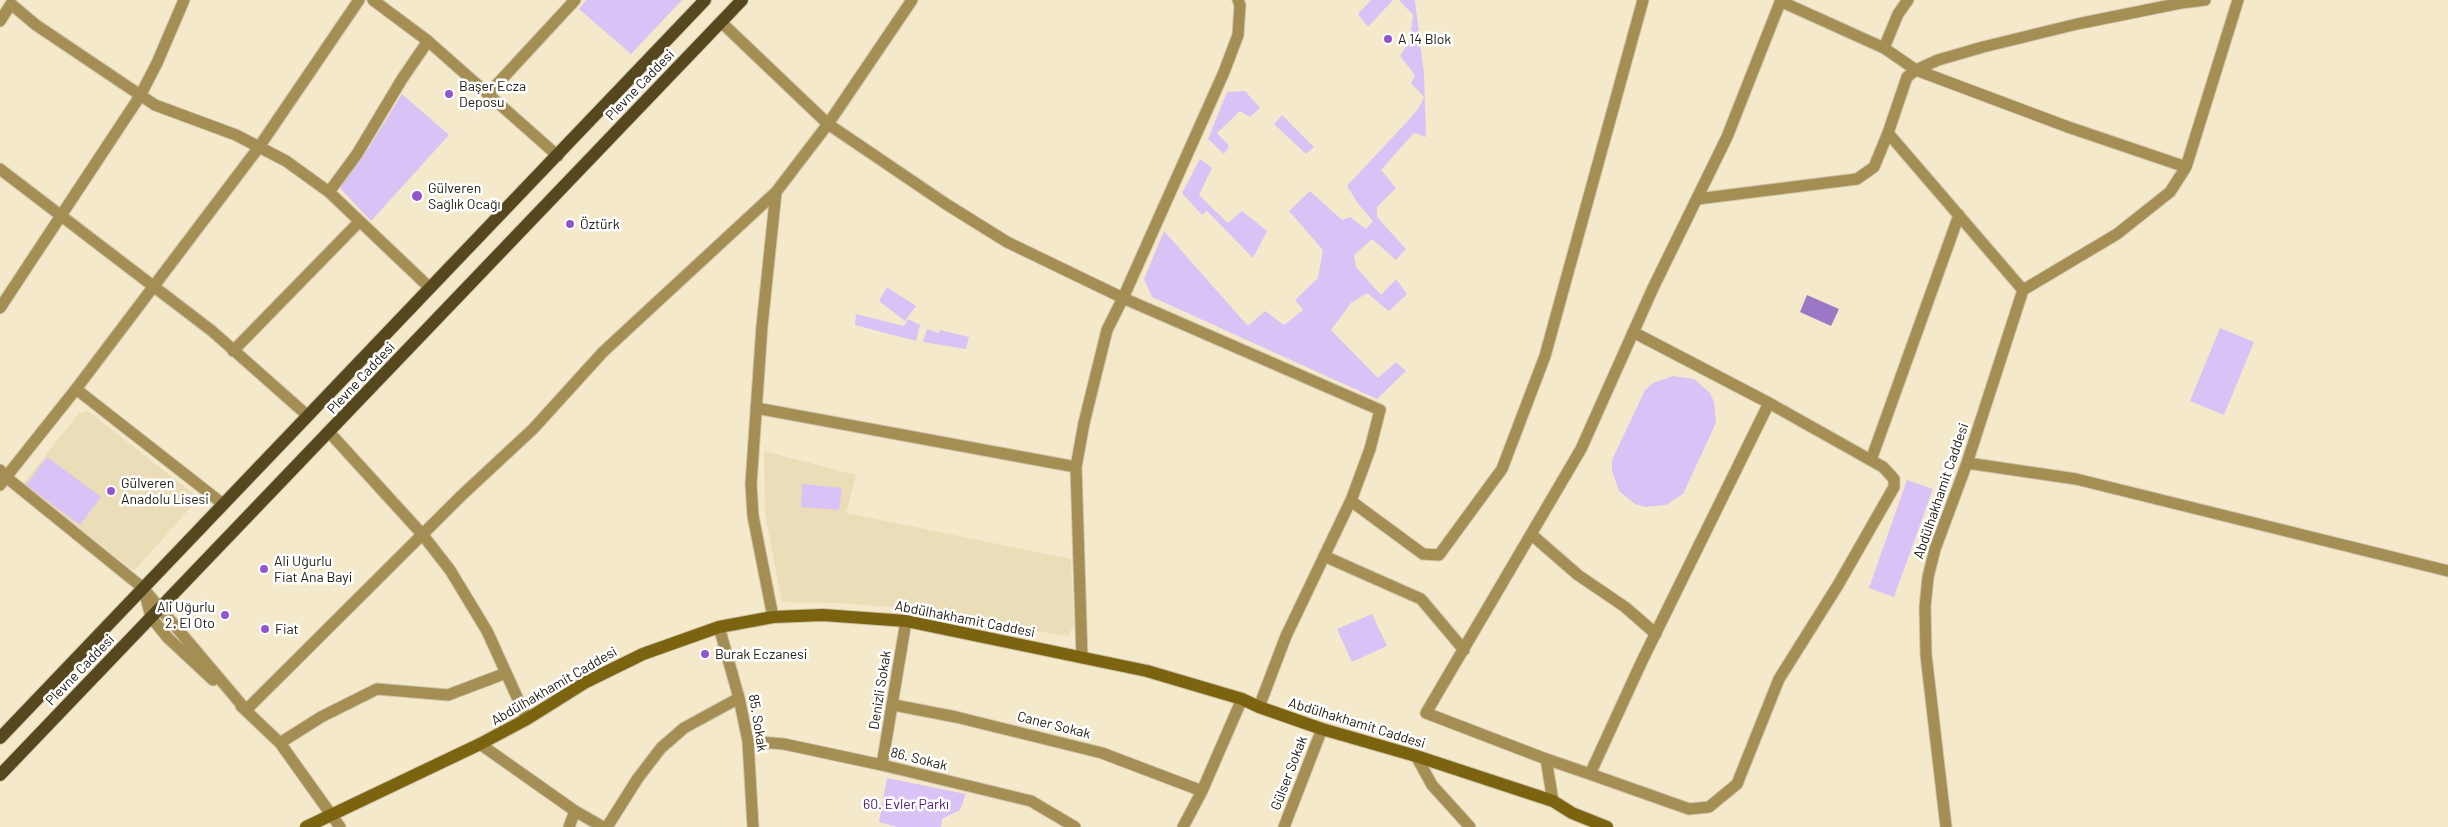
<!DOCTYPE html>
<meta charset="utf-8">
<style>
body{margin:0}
canvas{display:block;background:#f4e9cb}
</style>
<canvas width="2448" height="827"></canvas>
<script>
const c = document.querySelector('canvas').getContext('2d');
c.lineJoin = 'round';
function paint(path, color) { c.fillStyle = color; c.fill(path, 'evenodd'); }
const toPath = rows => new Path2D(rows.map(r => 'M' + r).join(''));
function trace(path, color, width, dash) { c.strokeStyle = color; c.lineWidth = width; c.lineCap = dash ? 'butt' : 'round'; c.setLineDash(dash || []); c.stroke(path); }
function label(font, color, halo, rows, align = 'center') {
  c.font = font + ' Barlow,sans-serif'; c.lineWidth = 5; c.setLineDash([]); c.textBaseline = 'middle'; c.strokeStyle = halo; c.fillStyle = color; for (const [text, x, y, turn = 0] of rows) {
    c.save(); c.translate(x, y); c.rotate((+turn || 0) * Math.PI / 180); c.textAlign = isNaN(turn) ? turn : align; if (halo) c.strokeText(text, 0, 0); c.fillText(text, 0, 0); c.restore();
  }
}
const built = toPath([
 [88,411,199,498,134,571,23,484,79,413],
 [764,451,856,475,846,513,1071,559,1074,625,1068,636,945,617,906,608,837,603,782,602,765,514]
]);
const green = toPath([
 [586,0,682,0,631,54,579,9],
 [1371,0,1393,0,1368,27,1358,14],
 [1399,0,1415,0,1424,74,1426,137,1414,133,1381,170,1396,188,1377,207,1377,217,1406,249,1396,260,1372,239,1354,255,1356,267,1381,295,1396,279,1407,294,1389,311,1367,293,1351,303,1331,330,1378,378,1396,362,1406,371,1377,399,1152,297,1144,279,1164,231,1248,326,1265,311,1284,325,1303,310,1295,300,1318,278,1323,250,1289,211,1310,191,1342,220,1350,217,1366,229,1373,221,1359,205,1347,186,1404,125,1418,109,1424,97,1411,83,1415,75,1400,56,1410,40,1413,15],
 [1245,91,1260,108,1250,117,1240,111,1217,133,1229,146,1224,154,1208,139,1227,92],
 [402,94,449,135,371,221,338,186,368,149],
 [1282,115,1314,147,1306,154,1274,124],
 [1200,159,1212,168,1199,195,1228,223,1242,211,1267,231,1253,258,1207,211,1202,215,1182,193],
 [887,287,916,306,905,321,879,301],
 [856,314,904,326,908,319,920,325,916,341,855,325],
 [2220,328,2254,342,2224,415,2190,401],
 [927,329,939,333,940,330,969,337,966,349,923,342],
 [1673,376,1694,379,1710,393,1714,402,1716,423,1683,494,1666,505,1645,507,1635,504,1619,491,1612,471,1612,460,1645,390,1653,383],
 [47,457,101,497,80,525,26,485],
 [1907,480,1933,489,1894,597,1869,588],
 [802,484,842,488,839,510,801,507],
 [1372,614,1387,646,1352,662,1337,629],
 [887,778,966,794,960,810,942,819,941,827,897,827,879,822]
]);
const water = toPath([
 [1807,295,1839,309,1831,326,1800,312]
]);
const street = toPath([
 [373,0,428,41,558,156],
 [1780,1,1884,48,1916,70,2068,127,2186,167],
 [0,21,11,4,36,25,155,105,236,135,286,161,329,192,430,288],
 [721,22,828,124,946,204,1007,242,1123,298,1380,410,1370,449,1352,498,1286,636,1259,707],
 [1884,48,1898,14,1908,0],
 [488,94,575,0],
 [1888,133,2023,290,2117,234,2170,192,2186,167,2238,0],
 [0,169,212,331,308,416],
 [329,192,357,154,402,79,428,41],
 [1697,199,1857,179,1874,167,1888,133,1907,77,1916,70,1938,60,1983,47,2077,24,2181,3,2205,0],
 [0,308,140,96,157,63,184,0],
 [233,351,359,222],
 [76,389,223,504],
 [756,408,1076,467],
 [329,432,422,534,450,570,487,631,527,719],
 [1871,460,1959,215],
 [1967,463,2076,479,2448,571],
 [0,470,6,477,0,485],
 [1351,501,1423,554,1439,555,1502,469,1545,356,1643,0],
 [1532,535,1578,575,1625,607,1656,634],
 [1324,556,1421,599,1464,650],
 [144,590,151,617,167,637,213,680],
 [773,617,753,516,751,484,762,326,776,192],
 [719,627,739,698,748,741,753,827],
 [1082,658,1076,467,1084,423,1107,330,1123,298,1224,72,1238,35,1240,5,1238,0],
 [894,705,956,717,1102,753,1202,791],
 [241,706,280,743,340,827],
 [246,710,461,496,533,429,603,352,776,192,828,124,912,0],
 [246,710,143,588,6,477,76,389,259,147,359,0],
 [748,741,784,744,882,765,1031,801,1075,827],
 [280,743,321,717,377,689,448,695,506,673],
 [480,744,575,811,603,827],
 [1416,756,1432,785,1470,827],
 [1546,759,1590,774,1642,661,1769,403,1633,332],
 [882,765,906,621],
 [1590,774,1689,809,1709,807,1737,784,1779,679,1838,585,1894,487,1894,479,1883,467,1769,403],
 [1553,801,1546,759,1426,713,1581,449,1653,288,1727,137,1781,0],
 [569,827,575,811],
 [607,827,638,778,661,748,684,728,739,698],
 [1183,827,1202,791,1242,699],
 [1284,827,1322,729],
 [1946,827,1926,655,1925,607,1928,577,1935,549,1967,463,2023,290]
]);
const secondary = toPath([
 [306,827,480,744,527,719,586,682,643,654,719,627,773,617,823,615,906,621,1147,671,1242,699,1259,707,1322,729,1416,756,1553,801,1572,813,1607,827]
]);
const primary = toPath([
 [0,738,705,0],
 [0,775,742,0]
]);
const markers = [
 [1388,39,5,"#9255cc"],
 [449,94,5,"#9255cc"],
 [417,196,6,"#9255cc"],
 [570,224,5,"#9255cc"],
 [111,491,5,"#9255cc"],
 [264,569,5,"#9255cc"],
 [225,615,5,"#9255cc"],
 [265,629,5,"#9255cc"],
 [705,654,5,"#9255cc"]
];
const poiNames = [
 ["A 14 Blok",1398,39],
 ["Başer Ecza",459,86],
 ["Deposu",459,102],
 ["Gülveren",428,188],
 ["Sağlık Ocağı",428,204],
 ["Öztürk",580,224],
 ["Gülveren",121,483],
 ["Anadolu Lisesi",121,499],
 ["Ali Uğurlu",274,561],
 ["Fiat Ana Bayi",274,577],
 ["Ali Uğurlu",215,607,"right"],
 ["2. El Oto",215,623,"right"],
 ["Fiat",275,629],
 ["Burak Eczanesi",715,654]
];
const streetNames = [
 ["Plevne Caddesi",640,85,-46],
 ["Plevne Caddesi",361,378,-47],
 ["Abdülhakhamit Caddesi",1941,491,-71],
 ["Abdülhakhamit Caddesi",965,619,11],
 ["Plevne Caddesi",80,670,-46],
 ["Abdülhakhamit Caddesi",554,686,-30],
 ["Denizli Sokak",880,690,-81],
 ["85. Sokak",758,723,81],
 ["Abdülhakhamit Caddesi",1357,723,17],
 ["Caner Sokak",1054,725,14],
 ["86. Sokak",919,759,14],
 ["Gülser Sokak",1289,773,-69]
];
const parkNames = [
 ["60. Evler Parkı",906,804]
];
paint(built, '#ebddb8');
paint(green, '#d9c3f6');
paint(water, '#9c77c6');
trace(street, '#cfc5aa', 13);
trace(secondary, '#cfc5aa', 14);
trace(primary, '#cfc5aa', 14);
trace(street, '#a48e54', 11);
trace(secondary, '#7c630f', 12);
trace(primary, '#56471e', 12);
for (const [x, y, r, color] of markers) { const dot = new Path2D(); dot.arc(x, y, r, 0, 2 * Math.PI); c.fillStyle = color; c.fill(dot); trace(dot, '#fff', 2); }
label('14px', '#242015', '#fff', poiNames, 'left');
label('14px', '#242015', '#fff', streetNames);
label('14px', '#4e1878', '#fff', parkNames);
</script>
